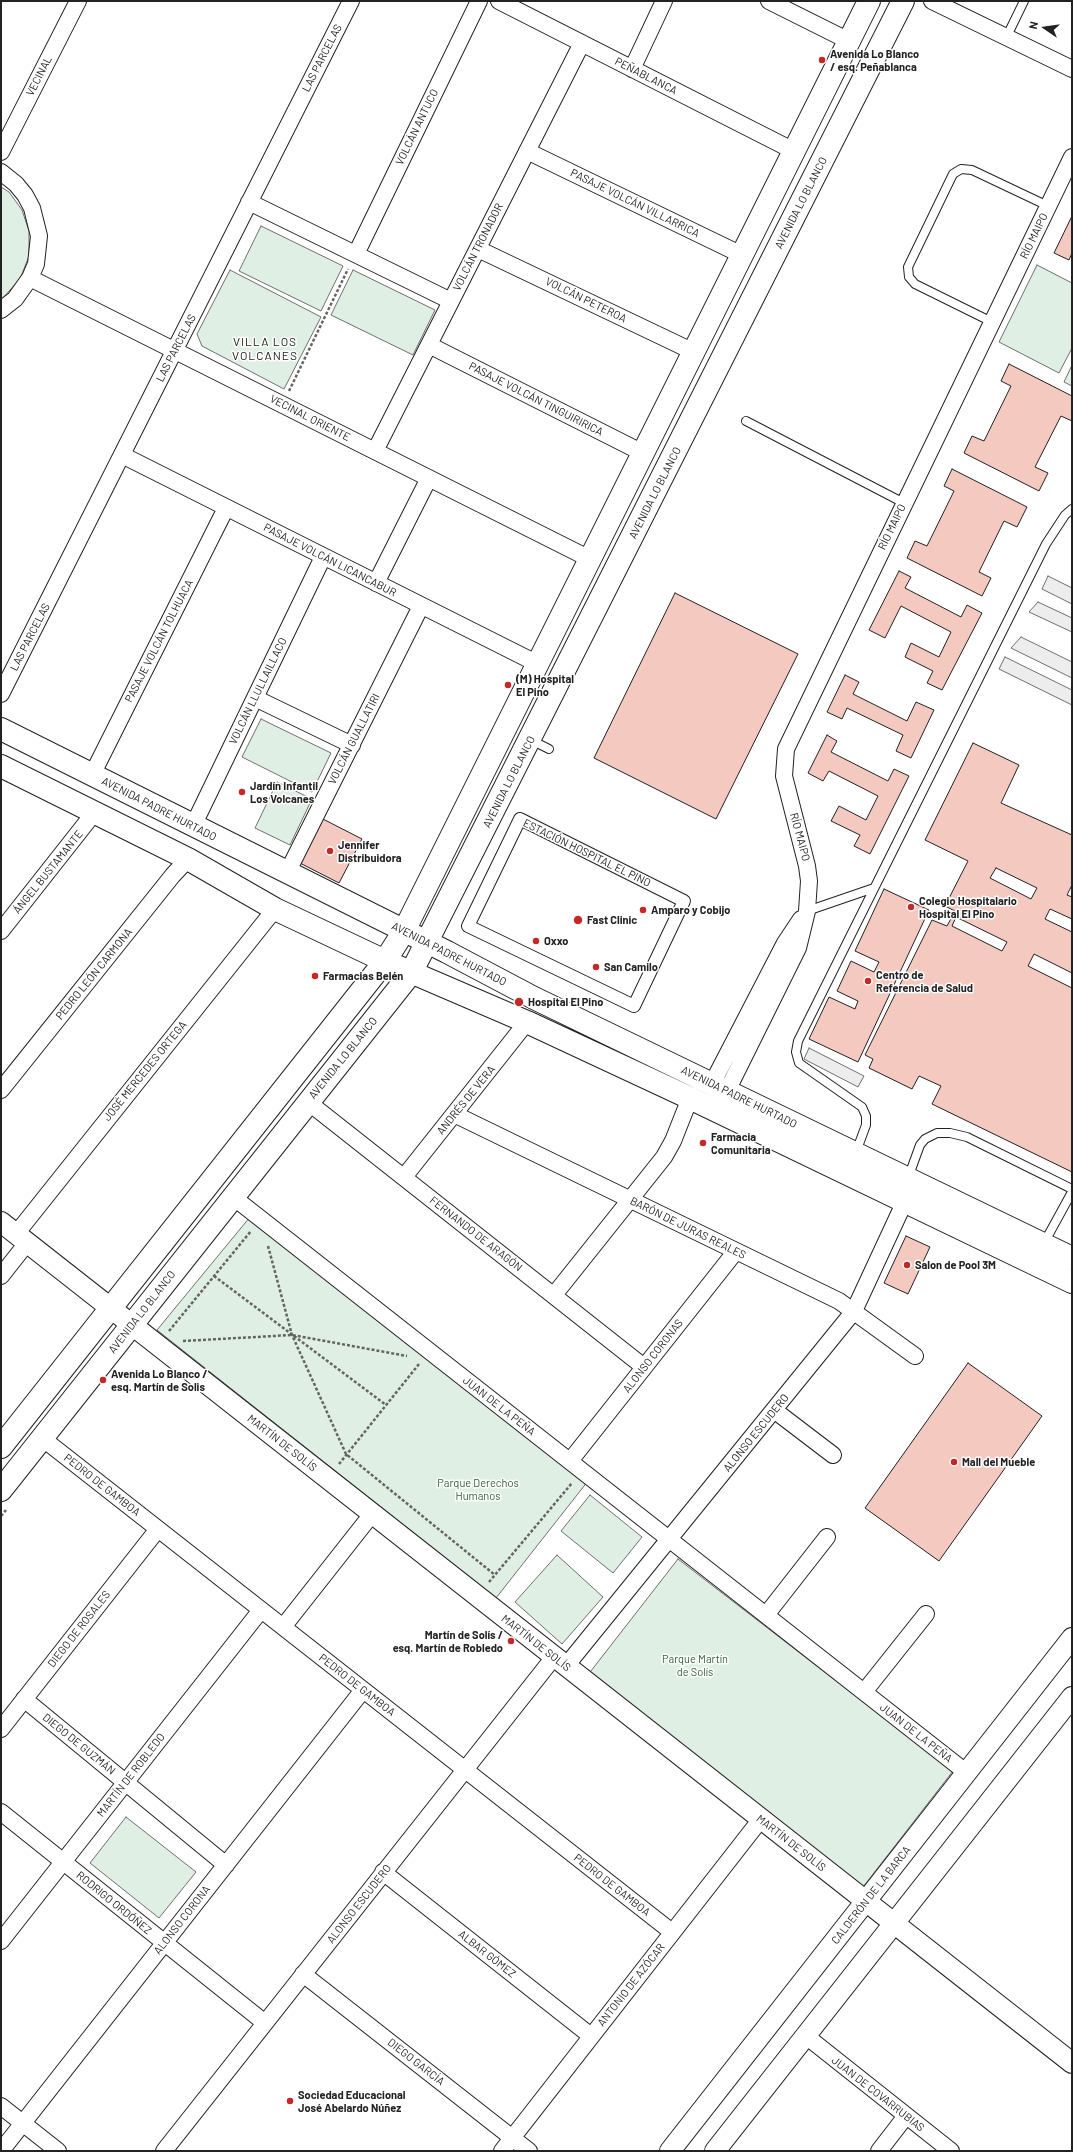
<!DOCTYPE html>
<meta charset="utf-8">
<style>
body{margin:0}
#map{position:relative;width:1073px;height:2152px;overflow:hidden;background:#fff;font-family:Barlow,sans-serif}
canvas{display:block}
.frame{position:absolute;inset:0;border:2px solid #222;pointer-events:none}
.north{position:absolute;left:1025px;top:8px;width:40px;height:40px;-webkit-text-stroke:3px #fff;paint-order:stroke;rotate:283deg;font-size:11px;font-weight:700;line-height:16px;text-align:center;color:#222}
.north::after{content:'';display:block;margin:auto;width:14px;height:18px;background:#222;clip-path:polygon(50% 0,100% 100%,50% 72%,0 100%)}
</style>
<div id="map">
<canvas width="1073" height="2152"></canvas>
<div class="frame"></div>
<div class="north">N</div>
</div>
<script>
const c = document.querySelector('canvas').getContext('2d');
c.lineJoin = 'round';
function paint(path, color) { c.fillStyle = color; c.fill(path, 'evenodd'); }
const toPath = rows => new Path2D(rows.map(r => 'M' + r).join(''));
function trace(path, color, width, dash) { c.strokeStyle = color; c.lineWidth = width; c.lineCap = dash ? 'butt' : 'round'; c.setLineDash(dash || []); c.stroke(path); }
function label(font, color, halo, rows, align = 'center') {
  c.font = font + ' Barlow,sans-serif'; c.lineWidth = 3; c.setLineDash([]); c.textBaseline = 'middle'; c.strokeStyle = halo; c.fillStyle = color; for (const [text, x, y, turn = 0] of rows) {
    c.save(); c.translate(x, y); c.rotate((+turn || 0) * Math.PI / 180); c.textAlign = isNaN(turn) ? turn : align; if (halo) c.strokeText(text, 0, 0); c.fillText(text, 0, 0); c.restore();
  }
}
const green = toPath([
 [1,187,9,192,22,210,29,231,29,256,20,279,1,300,1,187],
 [261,226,343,266,321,311,239,271,261,226],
 [1037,265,1072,283,1072,348,1059,373,999,342,1037,265],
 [230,270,321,317,284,389,202,346,197,334,230,270],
 [353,270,435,310,413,355,331,315,353,270],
 [1072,365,1072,386,1064,382,1072,365],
 [261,719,331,753,312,792,242,757,261,719],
 [277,782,312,799,290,845,255,828,277,782],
 [250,1217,588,1481,496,1598,157,1330,250,1217],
 [590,1495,642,1537,613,1573,561,1531,590,1495],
 [557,1555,603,1597,562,1644,515,1602,557,1555],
 [678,1559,953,1771,863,1887,587,1676,678,1559],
 [126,1817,196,1872,159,1918,90,1863,126,1817]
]);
const parking = toPath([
 [1048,576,1072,588,1072,604,1042,589,1048,576],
 [1038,602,1072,618,1072,632,1029,612,1038,602],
 [1021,637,1072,662,1072,678,1011,648,1021,637],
 [1005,657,1072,690,1072,705,999,669,1005,657],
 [809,1048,864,1076,858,1087,804,1059,809,1048]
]);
const building = toPath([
 [1072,216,1072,253,1069,260,1054,253,1072,216],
 [1009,364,1072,396,1072,421,1061,416,1035,467,1048,473,1039,491,964,453,972,436,984,441,1011,386,1001,381,1009,364],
 [952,469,1027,507,1017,527,1004,521,979,572,991,578,982,596,907,558,915,541,927,546,954,491,944,486,952,469],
 [899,571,911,577,905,588,961,617,967,605,982,613,942,690,927,683,933,671,905,657,911,643,939,657,951,632,901,606,885,638,869,630,899,571],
 [675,593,798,654,716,819,594,758,675,593],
 [845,675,859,682,853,694,907,721,916,702,934,710,911,758,896,751,903,735,847,708,842,719,827,712,845,675],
 [827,735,837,741,831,752,888,781,894,769,909,776,870,854,854,846,860,835,831,821,839,806,866,820,878,796,829,771,823,781,808,773,827,735],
 [973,743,1019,765,1001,803,1072,835,1072,885,1067,895,1072,897,1072,919,1050,909,1045,919,1072,932,1072,973,1034,954,1028,966,1072,988,1072,1172,932,1104,941,1086,919,1076,912,1089,869,1068,873,1059,865,1055,932,920,947,926,955,911,945,906,968,861,925,840,973,743],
 [996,868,1037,888,1031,899,990,878,996,868],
 [956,917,1007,942,1002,951,952,926,956,917],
 [321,818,362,839,339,883,298,862,321,818],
 [884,889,929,910,858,1062,809,1039,829,997,855,1009,858,1001,837,991,851,961,874,972,879,962,855,951,884,889],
 [906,1236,930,1247,908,1294,884,1283,906,1236],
 [968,1363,1042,1416,939,1561,865,1508,968,1363]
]);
const path = toPath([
 [289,391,348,269],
 [268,1246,292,1335,346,1454,495,1575],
 [214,1276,386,1405],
 [169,1331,251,1231],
 [183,1341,292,1335,407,1356],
 [339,1464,419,1364],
 [1,1516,6,1510],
 [489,1582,572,1483]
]);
const service = toPath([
 [1007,36,1024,1],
 [992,322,915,284,909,277,908,267,953,174,961,169,972,170,1048,206],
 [746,421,904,503],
 [531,740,549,749],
 [807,911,874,888],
 [856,1152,866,1125,866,1116,862,1107,799,1063,796,1052,798,1041,1046,544,1065,515,1072,509],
 [908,1178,920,1145,925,1139,937,1133,950,1133,967,1137,1072,1189],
 [1044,1243,1072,1192]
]);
const pedestrian = toPath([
 [520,819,684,901,634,1006,468,926,520,819]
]);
const minor = toPath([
 [499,1,794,151],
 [769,1,849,41],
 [932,1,1072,69],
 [632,69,664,1],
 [527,151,742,255],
 [1,152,78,1],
 [1,172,16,184,25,195,32,208,39,236,36,264,30,278,15,299,1,310],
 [249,202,451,301],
 [478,249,694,352],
 [356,254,479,1],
 [30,278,590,559],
 [429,345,643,453],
 [375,451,582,43],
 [122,455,538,664],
 [376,583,429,478],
 [1,694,351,1],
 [255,698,352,745],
 [92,775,226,508],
 [193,826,323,557],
 [287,873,421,606],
 [1,931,94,813],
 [712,1084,785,943,801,919],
 [1,1090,173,875,188,859],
 [727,1091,798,948,807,911,809,881,807,866,784,776,786,749,1072,157],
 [308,1102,644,1367],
 [454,1114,839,1301,915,1356],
 [404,1177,527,1022],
 [233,1197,967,1773],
 [16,1234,275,909],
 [1,1276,27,1243],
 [554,1295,664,1157,673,1141,690,1098],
 [774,1410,833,1455],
 [42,1438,672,1932],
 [570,1461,736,1251],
 [766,1615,827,1537],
 [283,1627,372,1514],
 [566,1666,854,1311,905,1201,906,1191],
 [864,1692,926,1614],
 [24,1699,226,1865],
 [1,1729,158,1529],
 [1,1812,265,2023],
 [383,1872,591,2036],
 [1,1941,261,1610],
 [303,1974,529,2151],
 [806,2036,951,2151],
 [1,2106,58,2151],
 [1,2151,363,1690],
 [164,2151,554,1657],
 [502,2151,761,1819],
 [879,2151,906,2116]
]);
const tertiary = toPath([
 [1,1222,1072,2063],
 [670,2151,1072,1638],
 [715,2151,1072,1697]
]);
const primary = toPath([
 [1,729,447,952,534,998,1072,1258],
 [1,766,188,859,275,909,385,961,527,1022,690,1098,1072,1282],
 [1,1447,385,961,404,931,869,1],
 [1,1490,411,973,903,1]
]);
const markers = [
 [822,60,4,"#c62828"],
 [508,685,4,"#c62828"],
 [242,792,4,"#c62828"],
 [330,851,4,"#c62828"],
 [911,907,4,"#c62828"],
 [643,910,4,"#c62828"],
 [578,920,5,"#c62828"],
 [536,941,4,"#c62828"],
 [596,967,4,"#c62828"],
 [315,976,4,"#c62828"],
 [868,981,4,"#c62828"],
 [519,1002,5,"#c62828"],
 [703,1143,4,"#c62828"],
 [907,1265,4,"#c62828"],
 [103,1380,4,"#c62828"],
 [954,1462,4,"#c62828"],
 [511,1641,4,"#c62828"],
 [290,2101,4,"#c62828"]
];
const poiNames = [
 ["Avenida Lo Blanco",830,54],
 ["/ esq. Peñablanca",830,67],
 ["(M) Hospital",516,679],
 ["El Pino",516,692],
 ["Jardín Infantil",250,786],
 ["Los Volcanes",250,799],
 ["Jennifer",338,845],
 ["Distribuidora",338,858],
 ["Colegio Hospitalario",919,901],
 ["Hospital El Pino",919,914],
 ["Amparo y Cobijo",651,910],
 ["Fast Clinic",587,920],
 ["Oxxo",544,941],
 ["San Camilo",604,967],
 ["Centro de",876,975],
 ["Referencia de Salud",876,988],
 ["Farmacias Belén",323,976],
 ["Hospital El Pino",528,1002],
 ["Farmacia",711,1137],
 ["Comunitaria",711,1150],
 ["Salon de Pool 3M",915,1265],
 ["Avenida Lo Blanco /",111,1374],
 ["esq. Martín de Solis",111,1387],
 ["Mall del Mueble",962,1462],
 ["Martín de Solís /",503,1635,"right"],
 ["esq. Martín de Robledo",503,1648,"right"],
 ["Sociedad Educacional",298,2095],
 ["José Abelardo Núñez",298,2108]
];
const streetNames = [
 ["LAS PARCELAS",322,58,-63],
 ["VECINAL",39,76,-63],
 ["PEÑABLANCA",646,76,27],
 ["VOLCÁN ANTUCO",417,127,-64],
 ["PASAJE VOLCÁN VILLARRICA",635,203,26],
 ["AVENIDA LO BLANCO",801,203,-63],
 ["RÍO MAIPO",1034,236,-64],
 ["VOLCÁN TRONADOR",478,247,-63],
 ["VOLCÁN PETEROA",586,300,26],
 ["LAS PARCELAS",176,348,-63],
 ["PASAJE VOLCÁN TINGUIRIRICA",536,399,27],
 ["VECINAL ORIENTE",310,418,27],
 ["AVENIDA LO BLANCO",655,493,-63],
 ["RÍO MAIPO",892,527,-64],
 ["PASAJE VOLCÁN LICANCABUR",330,560,27],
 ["LAS PARCELAS",30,637,-63],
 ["PASAJE VOLCÁN TOLHUACA",159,641,-63],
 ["VOLCÁN LLULLAILLACO",258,691,-64],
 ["VOLCÁN GUALLATIRI",354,739,-63],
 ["AVENIDA LO BLANCO",509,782,-63],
 ["AVENIDA PADRE HURTADO",159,809,27],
 ["RÍO MAIPO",800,837,75],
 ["ESTACIÓN HOSPITAL EL PINO",587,853,26],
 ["ÁNGEL BUSTAMANTE",48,872,-51],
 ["AVENIDA PADRE HURTADO",449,954,27],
 ["PEDRO LEÓN CARMONA",94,974,-51],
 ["AVENIDA LO BLANCO",343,1058,-51],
 ["JOSÉ MERCEDES ORTEGA",145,1071,-51],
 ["AVENIDA PADRE HURTADO",739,1097,26],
 ["ANDRÉS DE VERA",466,1100,-51],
 ["BARÓN DE JURAS REALES",688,1228,26],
 ["FERNANDO DE ARAGÓN",476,1234,38],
 ["AVENIDA LO BLANCO",142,1312,-52],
 ["ALONSO CORONAS",653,1356,-52],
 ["JUAN DE LA PEÑA",499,1406,38],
 ["ALONSO ESCUDERO",756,1433,-51],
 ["MARTÍN DE SOLÍS",282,1443,38],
 ["PEDRO DE GAMBOA",102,1485,38],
 ["DIEGO DE ROSALES",79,1629,-52],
 ["MARTÍN DE SOLÍS",536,1643,38],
 ["PEDRO DE GAMBOA",357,1685,38],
 ["JUAN DE LA PEÑA",916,1733,38],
 ["DIEGO DE GUZMÁN",79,1744,39],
 ["MARTÍN DE ROBLEDO",131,1775,-52],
 ["MARTÍN DE SOLÍS",791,1843,38],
 ["PEDRO DE GAMBOA",612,1885,38],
 ["CALDERÓN DE LA BARCA",871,1895,-52],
 ["RODRIGO ORDÓÑEZ",114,1903,39],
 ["ALONSO ESCUDERO",359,1904,-52],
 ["ALONSO CORONA",182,1920,-52],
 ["ALBAR GÓMEZ",487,1954,38],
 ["ANTONIO DE AZÓCAR",631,1985,-52],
 ["DIEGO GARCÍA",416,2062,38],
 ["JUAN DE COVARRUBIAS",878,2094,38]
];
const parkNames = [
 ["Parque Derechos",478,1483],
 ["Humanos",478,1496],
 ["Parque Martín",695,1659],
 ["de Solís",695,1672]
];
const neighbourhoodNames = [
 ["VILLA LOS",265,342],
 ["VOLCANES",265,356]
];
paint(green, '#e0efe3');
trace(green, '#6f6f6f', 1);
paint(parking, '#ededed');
trace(parking, '#6f6f6f', 1);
paint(building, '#f3c9c0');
trace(building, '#222', 1);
trace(service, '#222', 10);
trace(pedestrian, '#222', 14);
trace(minor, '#222', 18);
trace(tertiary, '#222', 22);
trace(primary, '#222', 24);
trace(path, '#646464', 2.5, [3, 2]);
trace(service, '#fff', 8);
trace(pedestrian, '#fff', 12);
trace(minor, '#fff', 16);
trace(tertiary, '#fff', 20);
trace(primary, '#fff', 22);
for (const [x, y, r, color] of markers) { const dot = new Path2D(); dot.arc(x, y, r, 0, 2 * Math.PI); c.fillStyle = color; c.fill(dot); trace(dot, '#fff', 1.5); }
label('bold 11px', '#222', '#fff', poiNames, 'left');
label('11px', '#222', '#fff', streetNames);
label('11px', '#2f5e38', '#fff', parkNames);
c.letterSpacing = '1px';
label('12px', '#222', '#fff', neighbourhoodNames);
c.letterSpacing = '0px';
</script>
